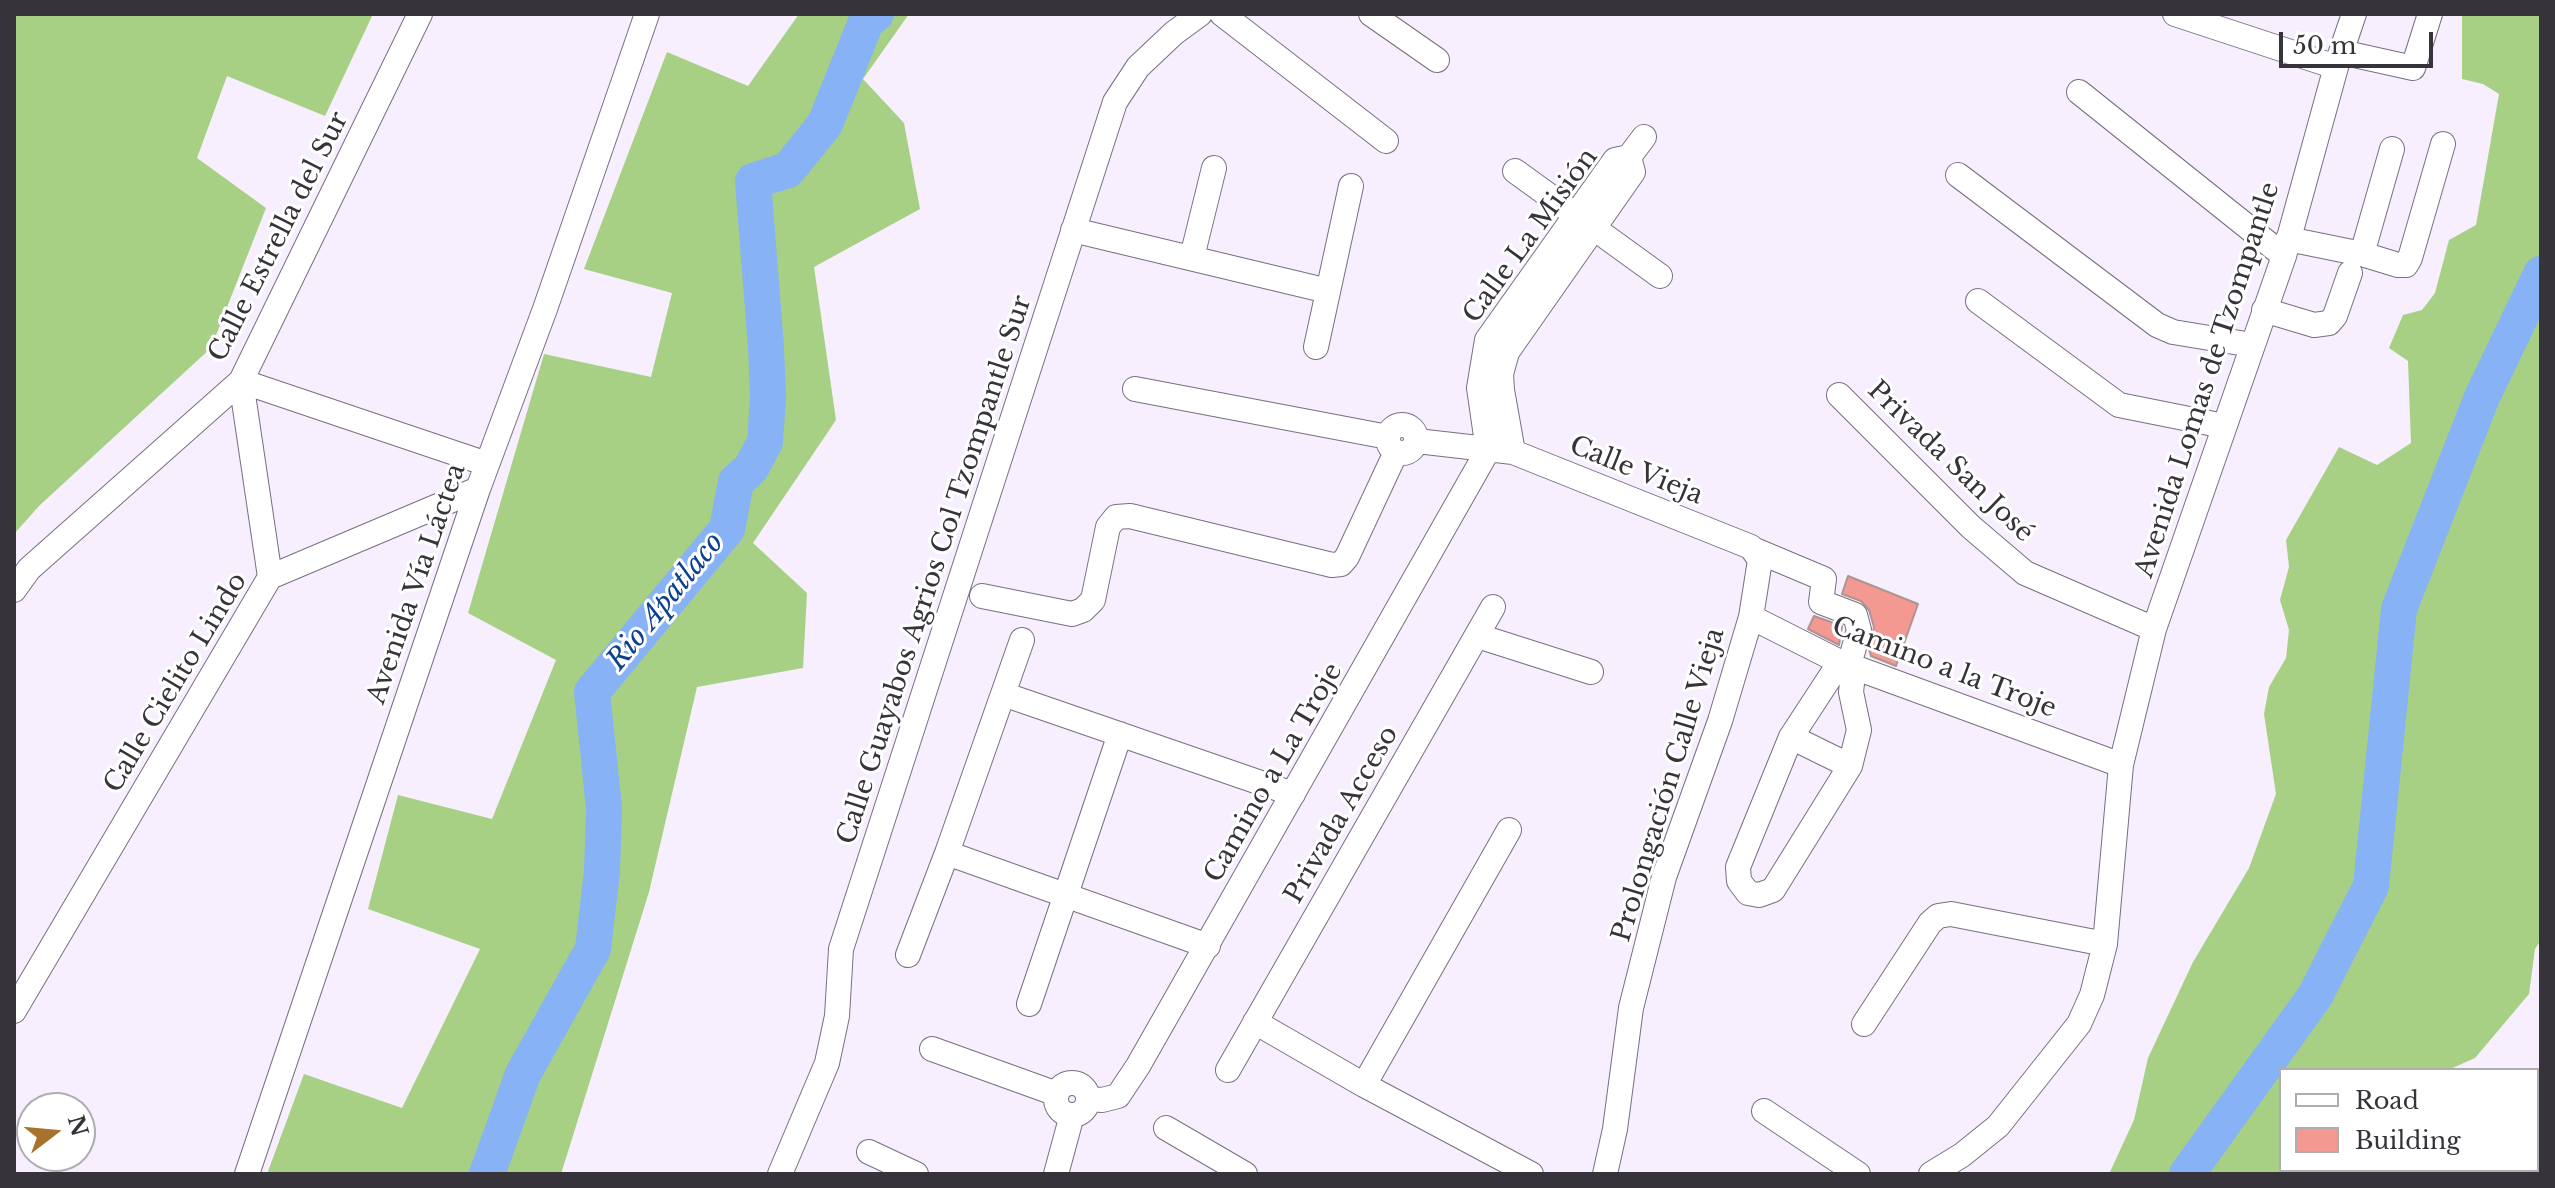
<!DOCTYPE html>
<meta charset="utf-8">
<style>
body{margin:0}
#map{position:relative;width:2555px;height:1188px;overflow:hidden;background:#f7effe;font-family:"Libre Baskerville",serif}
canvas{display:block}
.frame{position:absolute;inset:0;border:16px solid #37333a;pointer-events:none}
.legend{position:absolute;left:2279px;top:1068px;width:260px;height:104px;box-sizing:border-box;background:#fff;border:2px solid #afadb0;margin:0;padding:10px 14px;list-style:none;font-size:24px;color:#37333a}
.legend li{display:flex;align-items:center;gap:16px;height:40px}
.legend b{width:40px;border:2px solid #afadb0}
.north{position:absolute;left:16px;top:1092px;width:80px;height:80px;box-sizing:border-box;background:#fff;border:2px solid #afadb0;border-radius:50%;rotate:74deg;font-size:22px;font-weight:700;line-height:32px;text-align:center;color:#37333a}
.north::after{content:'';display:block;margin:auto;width:28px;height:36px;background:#a8722d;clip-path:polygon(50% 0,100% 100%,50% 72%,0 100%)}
.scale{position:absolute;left:2279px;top:32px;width:154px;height:36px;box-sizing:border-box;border:4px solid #37333a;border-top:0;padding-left:10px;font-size:24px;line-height:28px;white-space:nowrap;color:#37333a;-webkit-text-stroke:6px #fff;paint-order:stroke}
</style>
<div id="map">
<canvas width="2555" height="1188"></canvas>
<div class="frame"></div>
<ul class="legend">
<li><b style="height:10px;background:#fff"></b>Road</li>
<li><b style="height:22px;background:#f39992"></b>Building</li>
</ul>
<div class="north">N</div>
<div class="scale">50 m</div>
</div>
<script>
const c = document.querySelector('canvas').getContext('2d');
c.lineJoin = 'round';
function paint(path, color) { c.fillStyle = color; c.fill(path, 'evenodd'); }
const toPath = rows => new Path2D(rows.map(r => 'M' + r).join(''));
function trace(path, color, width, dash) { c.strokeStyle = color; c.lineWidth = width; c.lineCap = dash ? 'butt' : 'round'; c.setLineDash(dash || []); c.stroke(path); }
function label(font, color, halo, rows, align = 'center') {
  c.font = font + ' "Libre Baskerville",serif'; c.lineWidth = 6; c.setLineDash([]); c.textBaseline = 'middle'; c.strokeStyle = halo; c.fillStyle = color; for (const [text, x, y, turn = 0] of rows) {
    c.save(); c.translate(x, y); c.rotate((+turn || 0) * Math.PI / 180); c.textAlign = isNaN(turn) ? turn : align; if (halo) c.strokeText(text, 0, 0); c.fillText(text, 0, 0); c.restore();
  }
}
const forest = toPath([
 [14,14,373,14,325,116,227,76,197,158,266,208,211,348,40,505,14,534],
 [799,14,909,14,863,79,904,123,920,209,814,267,836,420,753,543,807,593,803,668,697,687,649,892,561,1174,267,1174,304,1074,402,1108,480,949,368,909,398,795,492,819,556,660,468,613,544,354,651,377,672,293,584,269,667,52,748,86],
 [2462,14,2541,14,2541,940,2535,949,2529,994,2475,1058,2448,1070,2281,1070,2281,1170,2364,1170,2362,1174,2109,1174,2134,1120,2148,1058,2193,962,2249,868,2276,794,2264,714,2269,687,2286,658,2289,630,2280,600,2289,567,2286,540,2339,447,2377,465,2411,443,2408,361,2389,348,2403,315,2422,310,2435,293,2449,240,2476,225,2499,94,2483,84,2462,79]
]);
const river = toPath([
 [487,1174,523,1074,593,949,602,871,604,808,592,692,727,529,736,482,751,468,765,442,768,398,766,347,753,181,788,170,825,124,866,22,876,14],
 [2187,1174,2315,996,2371,886,2399,609,2482,397,2541,274]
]);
const building = toPath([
 [1848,576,1918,604,1896,666,1871,656,1869,649,1874,627,1869,610,1861,601,1842,594,1848,576],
 [1814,616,1842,626,1839,645,1808,629,1814,616]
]);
const minor = toPath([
 [1222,14,1386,141],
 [1371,14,1437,60],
 [2175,14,2336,67],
 [2341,52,2413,68,2430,14],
 [2079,92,2284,256],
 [1629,157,1644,137],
 [1515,171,1660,276],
 [1958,175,2157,325,2173,332,2252,345],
 [1073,230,1328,291],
 [2288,239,2362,254,2398,265,2406,265,2410,258,2443,144],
 [2362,254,2392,149],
 [1192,257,1214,168],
 [1978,301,2119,405,2224,426],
 [2264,310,2314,325,2329,323,2335,316,2350,273],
 [1316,347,1351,186],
 [1135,389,1388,437],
 [1839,395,1971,527,2025,573,2154,629],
 '1388 439a14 14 0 1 1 28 0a14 14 0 1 1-28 0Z',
 [1417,441,1513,452,1751,547,1760,560,1751,617,1720,721,1664,877,1631,1008,1615,1129,1605,1174],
 [1488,450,1479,388,1487,340,1615,160,1629,157],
 [1513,452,1502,390,1501,374,1507,352,1633,172,1629,157],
 [1755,550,1824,579,1821,602,1855,615,1859,630,1849,665],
 [270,577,241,381,487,464],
 [14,590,29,569,241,381,420,14],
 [982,596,1072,614,1083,610,1093,600,1108,527,1116,517,1130,516,1332,565,1341,564,1347,557,1396,452],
 [1751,617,1840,662,2121,765],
 [1478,636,1591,672],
 [1840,662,1791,737,1738,867,1739,881,1748,893,1759,895,1773,890,1850,766,1859,730,1851,692,1854,666],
 [1003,694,1293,794],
 [1791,737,1850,766],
 [947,853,1208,946],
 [908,955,947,853,1022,640],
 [1029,1004,1120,734],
 [14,1011,270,577,478,489],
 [1255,1022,1364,1085,1531,1174],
 [1864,1024,1930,923,1938,916,1951,914,2105,944],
 [932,1049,1057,1094],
 [1228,1070,1493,607],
 '1056 1099a16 16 0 1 1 32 0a16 16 0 1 1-32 0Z',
 [1364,1085,1509,830],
 [1089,1099,1102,1100,1118,1096,1138,1066,1488,450],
 [1764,1111,1858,1174],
 [1166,1128,1245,1174],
 [869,1152,916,1174],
 [2527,1170,2531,1174],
 [247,1174,478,489,545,309,647,14],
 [780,1174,827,1063,837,1016,841,949,1115,102,1138,67,1174,33,1200,14],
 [1056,1174,1072,1115],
 [1931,1174,1962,1155,1998,1126,2079,1024,2092,995,2105,944,2121,765,2154,629,2284,256,2336,67,2354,14]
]);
const streetNames = [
 ["Calle La Misión",1531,236,-54],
 ["Calle Estrella del Sur",279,237,-63],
 ["Avenida Lomas de Tzompantle",2208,380,-72],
 ["Privada San José",1950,462,44],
 ["Calle Vieja",1636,471,22],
 ["Calle Guayabos Agrios Col Tzompantle Sur",935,570,-72],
 ["Avenida Vía Láctea",417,584,-71],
 ["Camino a la Troje",1944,668,21],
 ["Calle Cielito Lindo",176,683,-59],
 ["Camino a La Troje",1274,773,-60],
 ["Prolongación Calle Vieja",1669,785,-73],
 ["Privada Acceso",1342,815,-60]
];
const waterNames = [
 ["Rio Apatlaco",666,602,-51]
];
paint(forest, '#a7d085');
trace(river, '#87b2f6', 36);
paint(building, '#f39992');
trace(building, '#ac9593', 2);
trace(minor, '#786f80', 26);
trace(minor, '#fff', 24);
label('26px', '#37333a', '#fff', streetNames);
label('italic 28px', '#0b418e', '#fff', waterNames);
</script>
